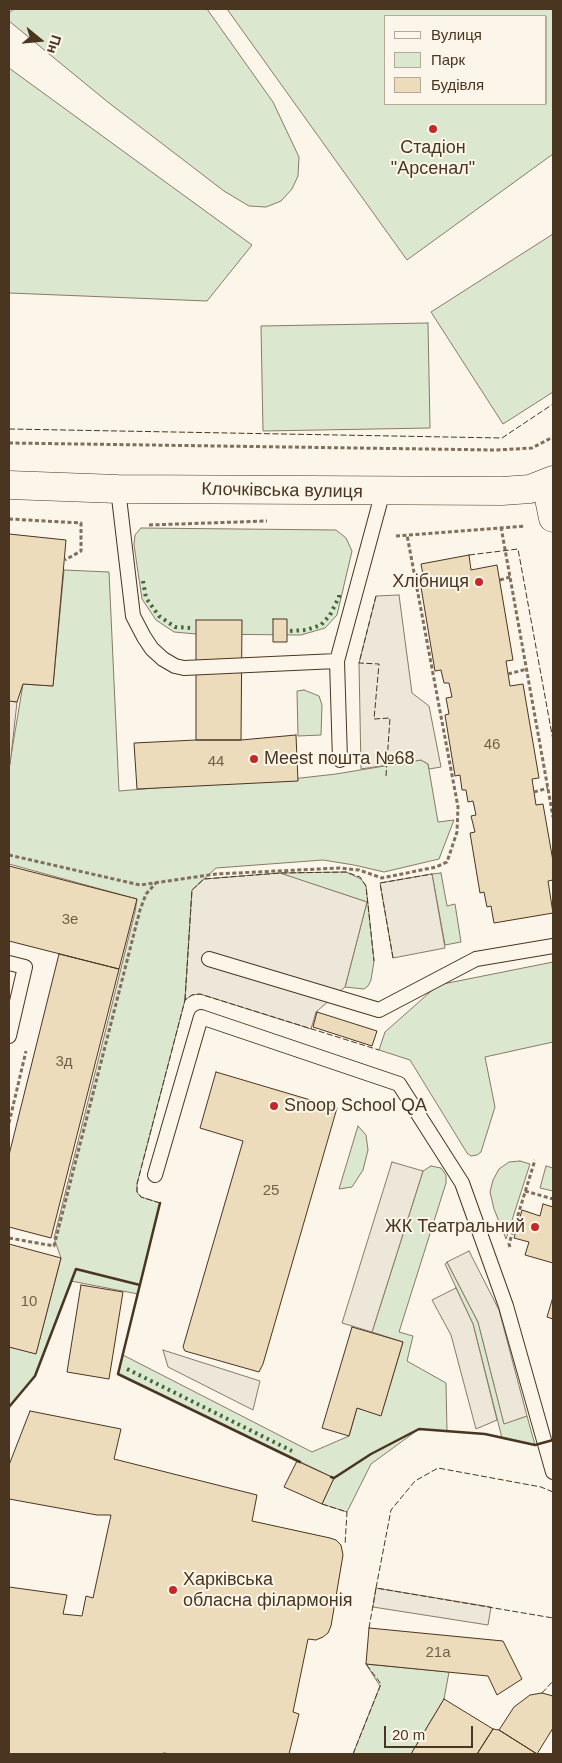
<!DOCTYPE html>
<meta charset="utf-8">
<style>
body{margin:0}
#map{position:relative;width:562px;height:1763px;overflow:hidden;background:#fbf6e9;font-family:Helvetica,sans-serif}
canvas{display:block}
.frame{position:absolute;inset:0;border:10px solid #4a3520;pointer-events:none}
.legend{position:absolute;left:384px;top:15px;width:162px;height:90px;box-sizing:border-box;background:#fbf6e9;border:1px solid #b4a999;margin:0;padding:6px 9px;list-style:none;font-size:15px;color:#4a3520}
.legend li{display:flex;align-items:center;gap:10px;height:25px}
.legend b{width:25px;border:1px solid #b4a999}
.north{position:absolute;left:15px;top:15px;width:50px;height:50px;-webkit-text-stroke:4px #fbf6e9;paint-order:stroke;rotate:107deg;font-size:14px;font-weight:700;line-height:20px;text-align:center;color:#4a3520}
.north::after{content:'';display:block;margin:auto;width:18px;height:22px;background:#4a3520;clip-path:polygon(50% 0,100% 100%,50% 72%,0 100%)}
.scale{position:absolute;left:384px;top:1726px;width:89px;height:22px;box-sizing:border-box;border:2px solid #4a3520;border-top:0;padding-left:6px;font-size:15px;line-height:18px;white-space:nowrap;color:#4a3520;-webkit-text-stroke:4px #fbf6e9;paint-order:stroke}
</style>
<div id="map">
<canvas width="562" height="1763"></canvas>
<div class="frame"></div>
<ul class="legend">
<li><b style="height:6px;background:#fbf6e9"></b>Вулиця</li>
<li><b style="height:14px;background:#dce7d0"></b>Парк</li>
<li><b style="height:14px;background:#ecdcbc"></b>Будівля</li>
</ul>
<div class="north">Пн</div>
<div class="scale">20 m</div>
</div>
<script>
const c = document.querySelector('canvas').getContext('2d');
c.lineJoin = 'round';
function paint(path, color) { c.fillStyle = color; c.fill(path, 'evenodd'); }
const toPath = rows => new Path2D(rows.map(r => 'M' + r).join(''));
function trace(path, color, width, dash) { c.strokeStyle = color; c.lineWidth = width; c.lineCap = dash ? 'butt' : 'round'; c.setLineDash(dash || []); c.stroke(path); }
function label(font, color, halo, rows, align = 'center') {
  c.font = font + ' Helvetica,sans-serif'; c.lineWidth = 4; c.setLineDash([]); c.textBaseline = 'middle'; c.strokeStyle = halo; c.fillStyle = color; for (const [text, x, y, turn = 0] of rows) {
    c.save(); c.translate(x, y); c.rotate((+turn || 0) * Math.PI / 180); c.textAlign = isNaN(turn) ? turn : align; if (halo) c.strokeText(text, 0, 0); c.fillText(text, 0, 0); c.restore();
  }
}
const green = toPath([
 [14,9,207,9,273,102,299,157,298,176,292,189,281,201,266,207,249,206,224,191,109,103,9,21,9,13,14,9],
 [227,9,553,9,553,154,407,260,227,9],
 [386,16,546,16,546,104,386,104,386,16],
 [9,68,252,245,207,301,9,293,9,68],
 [553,234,553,392,503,424,431,312,553,234],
 [428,323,430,428,263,431,261,326,428,323],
 [141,528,336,530,346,538,352,551,337,615,325,628,301,635,196,634,174,632,156,620,142,599,134,545,135,535,141,528],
 [64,570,109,572,119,791,240,781,292,779,336,774,421,760,428,764,438,822,454,820,439,859,384,872,354,865,323,860,216,868,192,890,185,1000,137,1184,137,1192,141,1197,160,1203,138,1294,71,1281,35,1376,9,1407,9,1347,36,1353,61,1258,54,1238,135,912,137,899,9,864,9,768,23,684,53,686,64,570],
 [304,690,319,696,322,705,321,735,298,736,297,691,304,690],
 [346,872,361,879,366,886,374,961,371,980,368,986,364,989,345,987,367,902,278,873,346,872],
 [441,873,447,906,455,904,461,942,445,945,432,874,441,873],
 [553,962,553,1042,485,1057,495,1107,481,1152,477,1155,471,1156,467,1153,410,1060,379,1050,385,1032,438,985,553,962],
 [358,1126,366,1135,368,1150,363,1170,352,1187,339,1189,358,1126],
 [520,1161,530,1164,506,1239,494,1209,490,1192,493,1180,499,1169,509,1162,520,1161],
 [431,1166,441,1168,446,1175,446,1183,399,1332,413,1336,407,1361,446,1383,447,1431,419,1429,371,1464,347,1512,322,1504,334,1478,118,1374,123,1355,312,1452,349,1436,357,1408,381,1415,403,1342,372,1332,423,1171,431,1166],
 [546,1166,553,1168,553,1191,540,1188,546,1166],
 [447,1262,478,1322,504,1423,527,1416,535,1445,502,1438,473,1324,445,1264,447,1262],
 [366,1664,449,1672,444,1699,411,1754,353,1754,380,1686,366,1664]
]);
const parking = toPath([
 [399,595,412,693,429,706,441,767,429,769,428,764,421,760,361,769,359,663,376,596,399,595],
 [9,701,17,702,10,765,9,765,9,701],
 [280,873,367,902,345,987,316,1012,311,1029,200,994,192,995,185,1000,192,890,204,879,280,873],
 [432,874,445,948,393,958,380,883,432,874],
 [392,1162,423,1171,372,1332,342,1323,392,1162],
 [469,1251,499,1310,527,1416,504,1424,478,1322,447,1262,469,1251],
 [456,1288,473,1324,497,1420,476,1429,451,1335,432,1300,456,1288],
 [163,1350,260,1381,253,1410,168,1367,163,1350],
 [376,1588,491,1607,488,1625,373,1607,376,1588]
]);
const building = toPath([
 [9,534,66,540,53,686,23,684,17,702,9,701,9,534],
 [469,555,471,570,497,565,513,660,506,661,510,686,523,684,539,778,532,779,536,805,543,804,553,861,553,880,548,881,553,913,494,923,491,906,487,907,484,892,480,893,470,833,475,832,471,816,476,815,473,801,468,802,466,790,462,790,460,775,455,776,445,715,449,714,446,698,452,697,449,683,444,683,441,670,435,671,420,581,424,580,421,564,469,555],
 [273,619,287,619,287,642,273,642,273,619],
 [196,620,242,620,241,740,196,740,196,620],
 [296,735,298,781,137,789,134,743,196,740,241,740,296,735],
 [9,866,137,899,119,969,9,941,9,866],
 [59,954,119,969,51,1238,9,1227,9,1155,59,954],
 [317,1012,377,1031,372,1046,313,1027,317,1012],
 [216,1072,324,1104,335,1105,337,1108,263,1364,259,1372,185,1351,183,1347,243,1141,200,1128,216,1072],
 [543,1204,553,1207,553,1263,525,1255,529,1242,514,1238,522,1210,540,1216,543,1204],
 [9,1244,61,1258,36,1354,9,1347,9,1244],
 [81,1285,123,1292,109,1379,67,1372,81,1285],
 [553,1297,553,1319,547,1317,553,1297],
 [352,1327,403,1342,381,1416,357,1408,349,1436,322,1428,352,1327],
 [30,1411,121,1429,114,1459,257,1495,252,1521,330,1538,336,1540,341,1545,343,1555,331,1626,328,1633,323,1637,316,1640,308,1639,293,1712,299,1714,289,1754,172,1754,163,1753,163,1754,9,1754,9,1465,30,1411],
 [297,1461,334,1478,322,1504,284,1487,297,1461],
 [9,1499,97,1515,111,1515,93,1598,86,1596,82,1616,63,1614,67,1595,9,1587,9,1499],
 [369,1628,503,1641,522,1679,497,1695,488,1676,366,1664,369,1628],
 [542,1693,553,1696,553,1728,537,1754,499,1730,514,1707,530,1695,542,1693],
 [444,1699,493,1729,477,1754,411,1754,444,1699],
 [493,1729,499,1730,537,1754,477,1754,493,1729]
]);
const path = toPath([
 [9,443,496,450,532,448,553,437],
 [9,519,81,523,81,551,65,560],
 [149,525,267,521],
 [501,527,553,817],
 [396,536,525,526],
 [500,580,510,577],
 [508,674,527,669],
 [534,792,548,788],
 [9,855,140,885,216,874,339,868,359,870,382,878,436,867,447,862,457,832,458,807,407,535],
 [9,1123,26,1051],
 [525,1191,553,1199],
 [9,1238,54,1246,140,910,146,894,156,883],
 [510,1247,509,1244,535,1160]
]);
const lane = toPath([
 [118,489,133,616,144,637,152,649,163,659,175,666,184,668,337,661,383,491],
 [337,661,340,760],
 [209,959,379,1010,476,959,553,946],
 [9,963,25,967,9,1036],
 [155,1175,201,1017,399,1084,462,1183,506,1306,553,1472]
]);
const secondary = toPath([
 [546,484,553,518]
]);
const primary = toPath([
 [9,485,118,489,502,491,530,489,553,480]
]);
const hedge = toPath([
 [143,581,146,598,159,616,175,627,192,628],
 [290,631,306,630,321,625,330,615,339,597,339,591],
 [127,1369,292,1451]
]);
const fence = toPath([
 [9,429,502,438,553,404],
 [469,555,518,549,553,740],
 [376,596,359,663,379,664,374,719,390,718,386,776],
 [393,958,380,883,432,874],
 [185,1000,192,890,204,879,280,873,346,872,360,877,366,886,374,961],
 [160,1203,141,1197,137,1192,137,1184,185,1000,192,995,200,994,379,1050],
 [553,1492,541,1487,438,1468,415,1481,391,1510,376,1588,553,1618],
 [322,1504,347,1512,345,1545],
 [369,1628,376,1588],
 [542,1693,553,1681],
 [353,1754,381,1684,366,1664]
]);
const wall = toPath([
 [160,1203,118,1374,300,1462],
 [9,1407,35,1376,76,1269,140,1285],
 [331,1477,334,1478,371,1454,419,1429,485,1434,535,1445,553,1440]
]);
const markers = [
 [433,129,5,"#c62828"],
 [479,582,5,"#c62828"],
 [254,759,5,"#c62828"],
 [274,1106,5,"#c62828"],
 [535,1227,5,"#c62828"],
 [173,1590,5,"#c62828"]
];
const numberNames = [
 ["46",492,745],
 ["44",216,762],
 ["3е",70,920],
 ["3д",64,1062],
 ["25",271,1191],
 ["10",29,1302],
 ["21а",438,1653]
];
const poiNames = [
 ["Стадіон",433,148,"center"],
 ["\"Арсенал\"",433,169,"center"],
 ["Хлібниця",469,582,"right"],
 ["Meest пошта №68",264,759],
 ["Snoop School QA",284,1106],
 ["ЖК Театральний",525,1227,"right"],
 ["Харківська",183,1580],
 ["обласна філармонія",183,1601]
];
const streetNames = [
 ["Клочківська вулиця",282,491,1]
];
paint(green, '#dce7d0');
trace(green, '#887966', 1);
paint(parking, '#ede7d9');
trace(parking, '#887966', 1);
paint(building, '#ecdcbc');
trace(building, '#4a3520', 1);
trace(lane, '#4a3520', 16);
trace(secondary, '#4a3520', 29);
trace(primary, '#4a3520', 29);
trace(path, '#7f6f5c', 3, [4, 2.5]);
trace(lane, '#fbf6e9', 14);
trace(secondary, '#fbf6e9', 28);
trace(primary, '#fbf6e9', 28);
trace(hedge, '#436837', 4, [2.5, 4]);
trace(fence, '#4a3520', 1, [6, 2.5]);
trace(wall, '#4a3520', 2.5);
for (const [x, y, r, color] of markers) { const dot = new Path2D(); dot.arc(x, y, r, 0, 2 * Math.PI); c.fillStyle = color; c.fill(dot); trace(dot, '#fbf6e9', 2); }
label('15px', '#725f47', null, numberNames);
label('18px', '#4a3520', '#fbf6e9', poiNames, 'left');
label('18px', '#4a3520', '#fbf6e9', streetNames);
</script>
